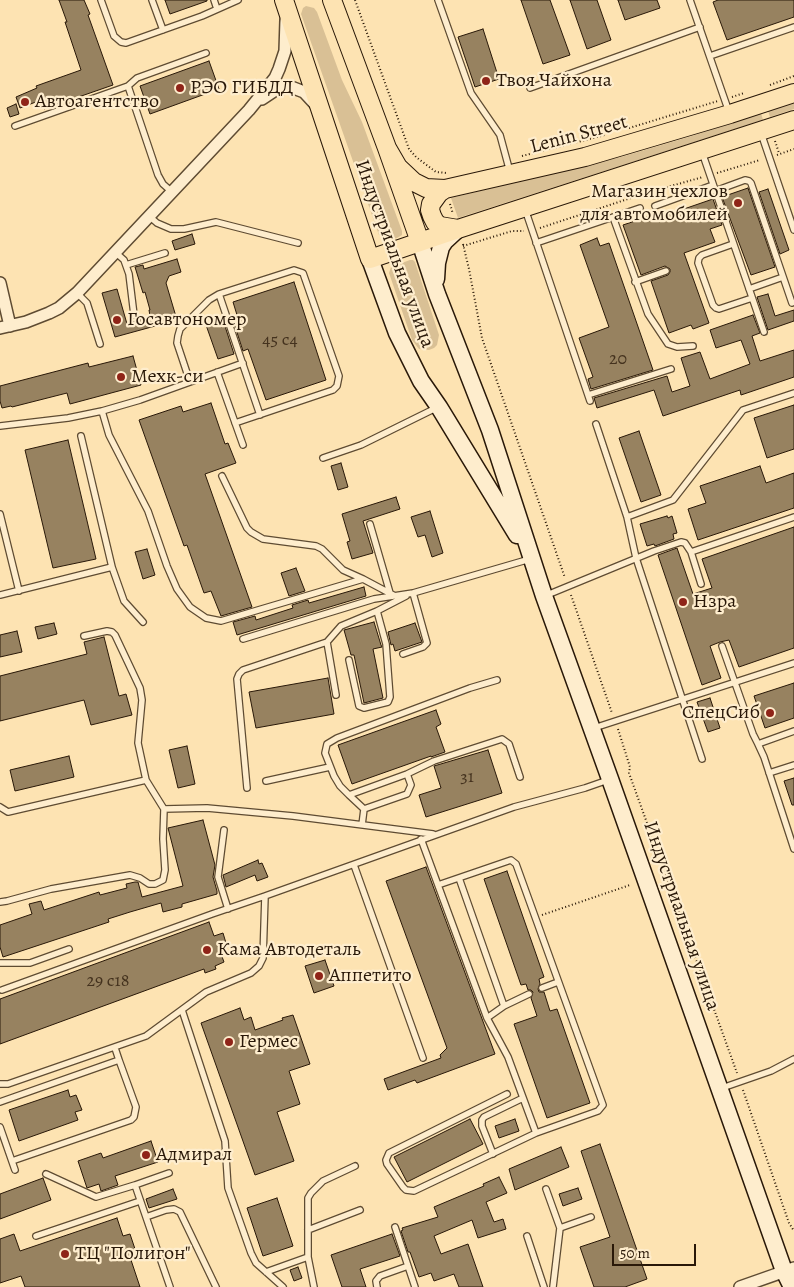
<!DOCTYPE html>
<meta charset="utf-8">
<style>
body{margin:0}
#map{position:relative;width:794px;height:1287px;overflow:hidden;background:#fde3b2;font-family:Alegreya,serif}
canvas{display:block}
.scale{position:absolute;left:612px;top:1244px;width:84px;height:22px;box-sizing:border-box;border:2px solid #291808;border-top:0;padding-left:6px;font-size:15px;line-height:18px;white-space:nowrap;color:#291808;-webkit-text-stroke:4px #feedcd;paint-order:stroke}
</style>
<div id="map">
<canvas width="794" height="1287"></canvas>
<div class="scale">50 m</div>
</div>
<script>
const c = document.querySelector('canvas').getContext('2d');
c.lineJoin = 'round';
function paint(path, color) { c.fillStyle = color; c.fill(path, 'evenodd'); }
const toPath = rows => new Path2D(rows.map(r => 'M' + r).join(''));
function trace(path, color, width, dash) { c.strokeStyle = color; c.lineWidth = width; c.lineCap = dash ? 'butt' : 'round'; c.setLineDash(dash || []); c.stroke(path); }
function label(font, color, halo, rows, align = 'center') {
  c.font = font + ' Alegreya,serif'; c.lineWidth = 4.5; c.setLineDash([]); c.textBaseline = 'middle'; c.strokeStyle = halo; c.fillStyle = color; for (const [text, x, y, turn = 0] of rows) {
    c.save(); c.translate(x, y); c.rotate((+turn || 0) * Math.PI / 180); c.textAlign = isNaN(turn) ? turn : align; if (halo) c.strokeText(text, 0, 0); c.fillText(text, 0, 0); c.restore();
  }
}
const green = toPath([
 [306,6,314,8,317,12,342,80,362,122,402,231,402,235,397,238,388,240,379,235,301,14,303,8],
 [794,102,794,109,770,117,768,111],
 [761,113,763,120,458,218,451,198,621,157,692,136],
 [410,260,413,260,415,262,439,335,437,345,434,348,429,350,419,349,412,340,389,273,391,267]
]);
const building = toPath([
 [59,0,84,0,90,14,88,15,113,85,44,109,41,100,20,108,16,97,37,88,36,86,81,70,65,22,67,22,59,0],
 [165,0,207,0,207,1,170,14,165,0],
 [521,0,550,0,570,55,543,64,521,0],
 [570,0,597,0,611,40,587,49,570,0],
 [618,0,657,0,660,8,625,20,618,0],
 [718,0,794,0,794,17,727,40,713,2,718,0],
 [483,29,499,79,475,87,458,37,483,29],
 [209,61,219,89,150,114,140,86,209,61],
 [16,104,19,114,10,117,7,108,16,104],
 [748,188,775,267,751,275,722,197,748,188],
 [768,189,789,250,780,254,759,192,768,189],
 [713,199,722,225,710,229,715,242,684,253,709,323,693,329,691,325,669,333,651,281,668,275,670,272,670,269,665,266,641,275,623,225,647,217,649,221,713,199],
 [192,234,195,244,175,250,172,241,192,234],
 [597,238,600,246,609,243,653,370,591,389,588,379,593,377,579,338,609,327,580,245,597,238],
 [177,259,181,272,169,276,166,283,177,320,115,337,102,293,117,289,127,324,150,316,149,310,150,310,145,292,143,293,135,267,143,265,144,269,177,259],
 [294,282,326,380,266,400,248,349,243,351,232,317,237,315,233,302,294,282],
 [768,294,775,316,794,310,794,321,768,330,757,297,768,294],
 [753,315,760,333,752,336,760,361,794,350,794,377,741,395,740,390,663,416,654,390,597,408,594,398,667,376,672,392,690,386,681,358,700,352,710,379,750,364,741,340,716,348,710,330,753,315],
 [223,320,234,354,218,359,206,325,223,320],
 [133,356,141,385,70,404,67,393,12,407,11,406,2,408,0,401,0,386,88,363,89,367,133,356],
 [211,403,225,444,228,443,236,463,205,474,252,607,221,616,211,591,204,593,187,545,184,546,139,420,181,406,183,412,211,403],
 [794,405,794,449,767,458,754,418,794,405],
 [639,431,661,495,641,502,619,438,639,431],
 [68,440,96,559,53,568,25,450,68,440],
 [341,463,348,487,338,490,331,466,341,463],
 [760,466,766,483,794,473,794,508,698,540,688,509,706,503,700,486,760,466],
 [396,497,400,509,363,521,373,553,352,559,347,542,350,541,342,514,396,497],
 [430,511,443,553,432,557,425,535,418,537,411,517,430,511],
 [667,516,668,518,672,516,677,533,673,534,674,539,655,546,654,544,647,546,640,524,667,516],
 [794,527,794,648,739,667,729,640,720,642,710,646,721,678,702,685,658,555,677,548,693,594,712,588,702,559,794,527],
 [147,549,155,575,143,579,135,552,147,549],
 [296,568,305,591,289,596,281,573,296,568],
 [364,587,366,596,237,635,233,622,255,616,256,620,293,608,292,605,308,600,309,603,364,587],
 [374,622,381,645,382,647,373,649,383,698,364,703,354,655,351,655,344,630,374,622],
 [54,623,57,634,38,639,35,627,54,623],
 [415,623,422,642,395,651,393,644,391,645,388,632,415,623],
 [17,631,22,652,0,657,0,635,17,631],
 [104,637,119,696,126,694,132,715,91,725,84,700,0,721,0,676,87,654,84,642,104,637],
 [328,678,334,714,256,728,249,692,328,678],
 [794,683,794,718,765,728,754,696,794,683],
 [710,698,720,728,708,732,697,702,710,698],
 [436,710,441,724,436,727,445,752,431,757,431,756,352,784,338,745,436,710],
 [187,746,195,784,178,788,169,750,187,746],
 [488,750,502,793,426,817,419,795,441,788,434,766,488,750],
 [69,756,74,777,15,791,10,770,69,756],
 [794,778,794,805,792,805,784,781,794,778],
 [203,820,215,865,213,877,217,891,217,894,182,904,182,907,163,912,161,903,130,912,108,919,109,922,3,957,0,947,0,925,32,914,29,904,41,901,44,910,99,892,100,895,127,888,126,884,135,882,138,882,142,897,183,886,168,828,203,820],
 [258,860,259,864,262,863,268,877,257,881,255,875,226,887,223,875,258,860],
 [426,867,495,1054,417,1083,415,1080,388,1090,384,1079,441,1058,440,1055,447,1048,386,881,426,867],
 [507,871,544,977,539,979,540,984,538,989,539,992,544,992,550,1011,557,1009,590,1103,547,1118,514,1024,537,1016,531,998,533,992,531,990,528,990,526,984,521,985,484,879,507,871],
 [209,922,214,936,223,933,226,943,218,946,224,962,215,966,216,969,205,973,204,969,0,1044,0,999,209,922],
 [325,960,334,986,314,993,305,966,325,960],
 [240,1008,244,1020,251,1017,255,1030,283,1020,282,1018,293,1015,310,1064,289,1071,300,1104,277,1112,294,1161,255,1175,201,1023,240,1008],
 [68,1090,70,1097,76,1095,82,1110,75,1112,78,1120,19,1141,9,1110,68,1090],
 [470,1119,483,1144,407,1182,394,1157,470,1119],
 [515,1119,519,1131,499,1138,495,1126,515,1119],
 [151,1141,158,1162,115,1176,118,1185,101,1191,99,1184,87,1188,78,1161,101,1153,103,1158,151,1141],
 [600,1144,647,1279,625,1287,594,1287,580,1247,610,1237,581,1151,600,1144],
 [561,1147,569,1167,515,1190,509,1169,561,1147],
 [499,1177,507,1193,486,1202,494,1222,503,1219,506,1229,478,1238,472,1220,434,1236,441,1254,468,1244,483,1287,459,1287,454,1274,434,1281,431,1273,419,1277,410,1252,408,1252,401,1231,403,1230,402,1228,438,1217,434,1207,484,1186,483,1184,499,1177],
 [43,1178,51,1200,0,1219,0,1194,43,1178],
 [578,1188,582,1199,563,1206,559,1194,578,1188],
 [173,1189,177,1199,149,1208,146,1199,173,1189],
 [277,1198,293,1246,263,1256,247,1208,277,1198],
 [117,1218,123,1236,130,1234,137,1255,130,1257,140,1287,25,1287,21,1276,0,1283,0,1239,14,1234,20,1251,117,1218],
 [392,1234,400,1256,360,1269,366,1287,342,1287,331,1255,392,1234],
 [298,1267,302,1278,294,1281,290,1270,298,1267]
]);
const path = toPath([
 [355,0,409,149,416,157,436,172,447,173],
 [770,85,794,76],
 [732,97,744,93],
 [629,128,718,101],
 [775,141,779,153],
 [777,155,794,149],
 [522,156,605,135],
 [717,173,760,160],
 [450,204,453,214],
 [540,228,646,193,703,177],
 [463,244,469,269,482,338,565,578],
 [463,246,512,231,524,231],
 [571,595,612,713],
 [618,729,630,767,629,773,737,1073],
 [542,915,630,885],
 [743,1090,789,1223,794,1231]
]);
const lane = toPath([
 [101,0,114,36,121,42,126,43,202,16,238,0],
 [152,0,163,30],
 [214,0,217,9],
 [438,0,471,93,500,135,510,172],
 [690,0,729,112],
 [710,56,794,27],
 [128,86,158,175,163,184,172,192],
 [530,88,700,27],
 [15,126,128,86,137,78,206,53],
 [761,133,794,230],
 [702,152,764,332],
 [715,191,745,180,749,181,751,183,792,303],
 [655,206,713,185],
 [525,209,590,401],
 [149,216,157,223,171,229,184,229,216,222,298,243],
 [613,217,648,314,668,344,677,347,693,346],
 [536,243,640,208],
 [733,244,702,255,699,258,698,263,713,305,716,308,719,309,752,298],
 [115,252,124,260,129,274,134,315],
 [126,265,165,253],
 [635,282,666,271],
 [749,289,783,277],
 [77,293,87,303,100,344],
 [219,294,260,415],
 [217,372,243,445],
 [190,382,177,343,178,336,180,329,209,300,219,294,294,270,303,273,339,376,337,386,333,390,235,423],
 [588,395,671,369],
 [102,411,109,435,148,511,167,566,177,589,190,607,206,618,221,621,363,579,395,596],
 [596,424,627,517],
 [0,426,68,418,102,411,140,400,243,363],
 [81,436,112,567],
 [323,458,361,445,438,407],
 [222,476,247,528,251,532,263,539,316,546,322,549,343,570,363,579],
 [0,514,19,591],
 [370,524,390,593],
 [691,552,794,517],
 [0,595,112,567,124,601,143,622],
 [547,595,654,551,681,542,685,543,691,552,701,584],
 [84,636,107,631,112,632,115,635,140,688,142,700,138,743,146,780],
 [243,639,374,599,413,593,530,559],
 [722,646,753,734,758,744,794,731],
 [403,654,423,647,427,643,413,593],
 [349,660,359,706,364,708,388,702,390,697,386,644,377,611,406,596],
 [497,680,470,688,337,738,327,744,325,753,334,776,340,786,349,795,407,774,434,761,502,739,509,744,520,777],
 [336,695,327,642,341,626,377,611],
 [594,728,794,663],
 [758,744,764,757,794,849],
 [702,759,636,558,627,517,673,500,743,410,794,393],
 [769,773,794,765],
 [266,781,330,767],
 [247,788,237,679,239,674,243,670,327,642],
 [349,795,364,809,362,825],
 [0,807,8,812,146,780,164,809,163,839,165,870,163,880,155,884,149,884,140,878,130,875,51,889,7,901,0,902],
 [164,809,207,808,293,816,433,834],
 [364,809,407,794,411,785,407,774],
 [224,830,218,877,228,909],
 [421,839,487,1018,508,1057,536,1133],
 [354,865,423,1058],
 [459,878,504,1006],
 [438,885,511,860,516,864,603,1105,598,1111,536,1133,414,1191,406,1190,403,1187,387,1164,386,1160,389,1153,507,1094],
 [0,963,30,963,69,949],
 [542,988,558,982],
 [2,990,212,914,265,896],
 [182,1010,225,1141,228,1188,251,1253,256,1263,283,1287],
 [487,1018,504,1006,529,994],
 [0,1084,8,1084,146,1036,206,992,251,973,259,966,263,958,265,896,514,807,585,788,608,780],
 [722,1088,771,1071,794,1059],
 [0,1102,119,1060,115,1048],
 [0,1127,15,1170],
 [493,1154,482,1126,482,1120,484,1117,523,1098],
 [12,1161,131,1120,134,1117,136,1107,119,1060],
 [46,1174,96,1197,135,1185,170,1287],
 [135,1185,169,1173],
 [546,1189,560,1228,553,1287],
 [146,1217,166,1210,174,1209,180,1212,216,1287],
 [395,1227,415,1287],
 [560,1228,591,1217],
 [308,1230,360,1210],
 [36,1236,140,1201],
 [527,1236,544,1287],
 [308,1257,314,1287],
 [266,1272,308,1257,308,1198,311,1193,323,1181,355,1166],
 [377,1287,376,1281,380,1276,408,1266]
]);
const street = toPath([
 [262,99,277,89,291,87,304,92,316,105],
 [0,283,10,326],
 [0,328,26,322,49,313,59,308,77,293,249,110,275,78,279,69,285,51,286,20],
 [740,1287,794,1268]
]);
const secondary = toPath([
 [420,242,437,294,490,430,544,596,610,779,784,1271,792,1287],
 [370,259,397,333,421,381,439,407,517,535],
 [436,279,437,263,441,247,445,241,458,229]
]);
const primary = toPath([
 [284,0,370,259,458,229,794,120],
 [332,0,387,148,420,242],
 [387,148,398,167,414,182,426,188,445,189,585,157,730,114,794,93],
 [445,189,439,193,431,204,430,210,432,216,435,222,440,226,458,229]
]);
const markers = [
 [486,81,5,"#8f2418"],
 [180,88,5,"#8f2418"],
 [25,102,5,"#8f2418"],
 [738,203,5,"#8f2418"],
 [117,320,5,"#8f2418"],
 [121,377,5,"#8f2418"],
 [683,602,5,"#8f2418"],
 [770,713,5,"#8f2418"],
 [207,950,5,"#8f2418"],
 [319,976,5,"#8f2418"],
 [229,1042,5,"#8f2418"],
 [146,1155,5,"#8f2418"],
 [65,1254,5,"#8f2418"]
];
const numberNames = [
 ["45 с4",280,341],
 ["20",618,360],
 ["31",467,778],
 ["29 с18",108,982]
];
const poiNames = [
 ["Твоя Чайхона",496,81],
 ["РЭО ГИБДД",190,88],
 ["Автоагентство",35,102],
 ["Магазин чехлов",728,192,"right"],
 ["для автомобилей",728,215,"right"],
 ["Госавтономер",127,320],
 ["Мехк-си",131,377],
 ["Нзра",693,602],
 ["СпецСиб",760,713,"right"],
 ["Кама Автодеталь",217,950],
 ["Аппетито",329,976],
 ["Гермес",239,1042],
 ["Адмирал",156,1155],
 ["ТЦ \"Полигон\"",75,1254]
];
const streetNames = [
 ["Lenin Street",579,135,-15],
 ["Индустриальная улица",394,254,70],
 ["Индустриальная улица",681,916,71]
];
paint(green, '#d9c095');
paint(building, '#978260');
trace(building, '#291808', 1);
trace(lane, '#5e4b32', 8);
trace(street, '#5e4b32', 14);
trace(secondary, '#291808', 19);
trace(primary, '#291808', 20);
trace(path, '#291808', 2, [1, 2.5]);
trace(lane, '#feedcd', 5.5);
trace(street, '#feedcd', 11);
trace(secondary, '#feedcd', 16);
trace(primary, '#fde3b2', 18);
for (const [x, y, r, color] of markers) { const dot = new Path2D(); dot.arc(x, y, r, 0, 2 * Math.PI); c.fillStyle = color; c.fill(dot); trace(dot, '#feedcd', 2); }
label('18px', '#44321e', null, numberNames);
label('20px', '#291808', '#feedcd', poiNames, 'left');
label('20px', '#291808', '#feedcd', streetNames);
</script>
